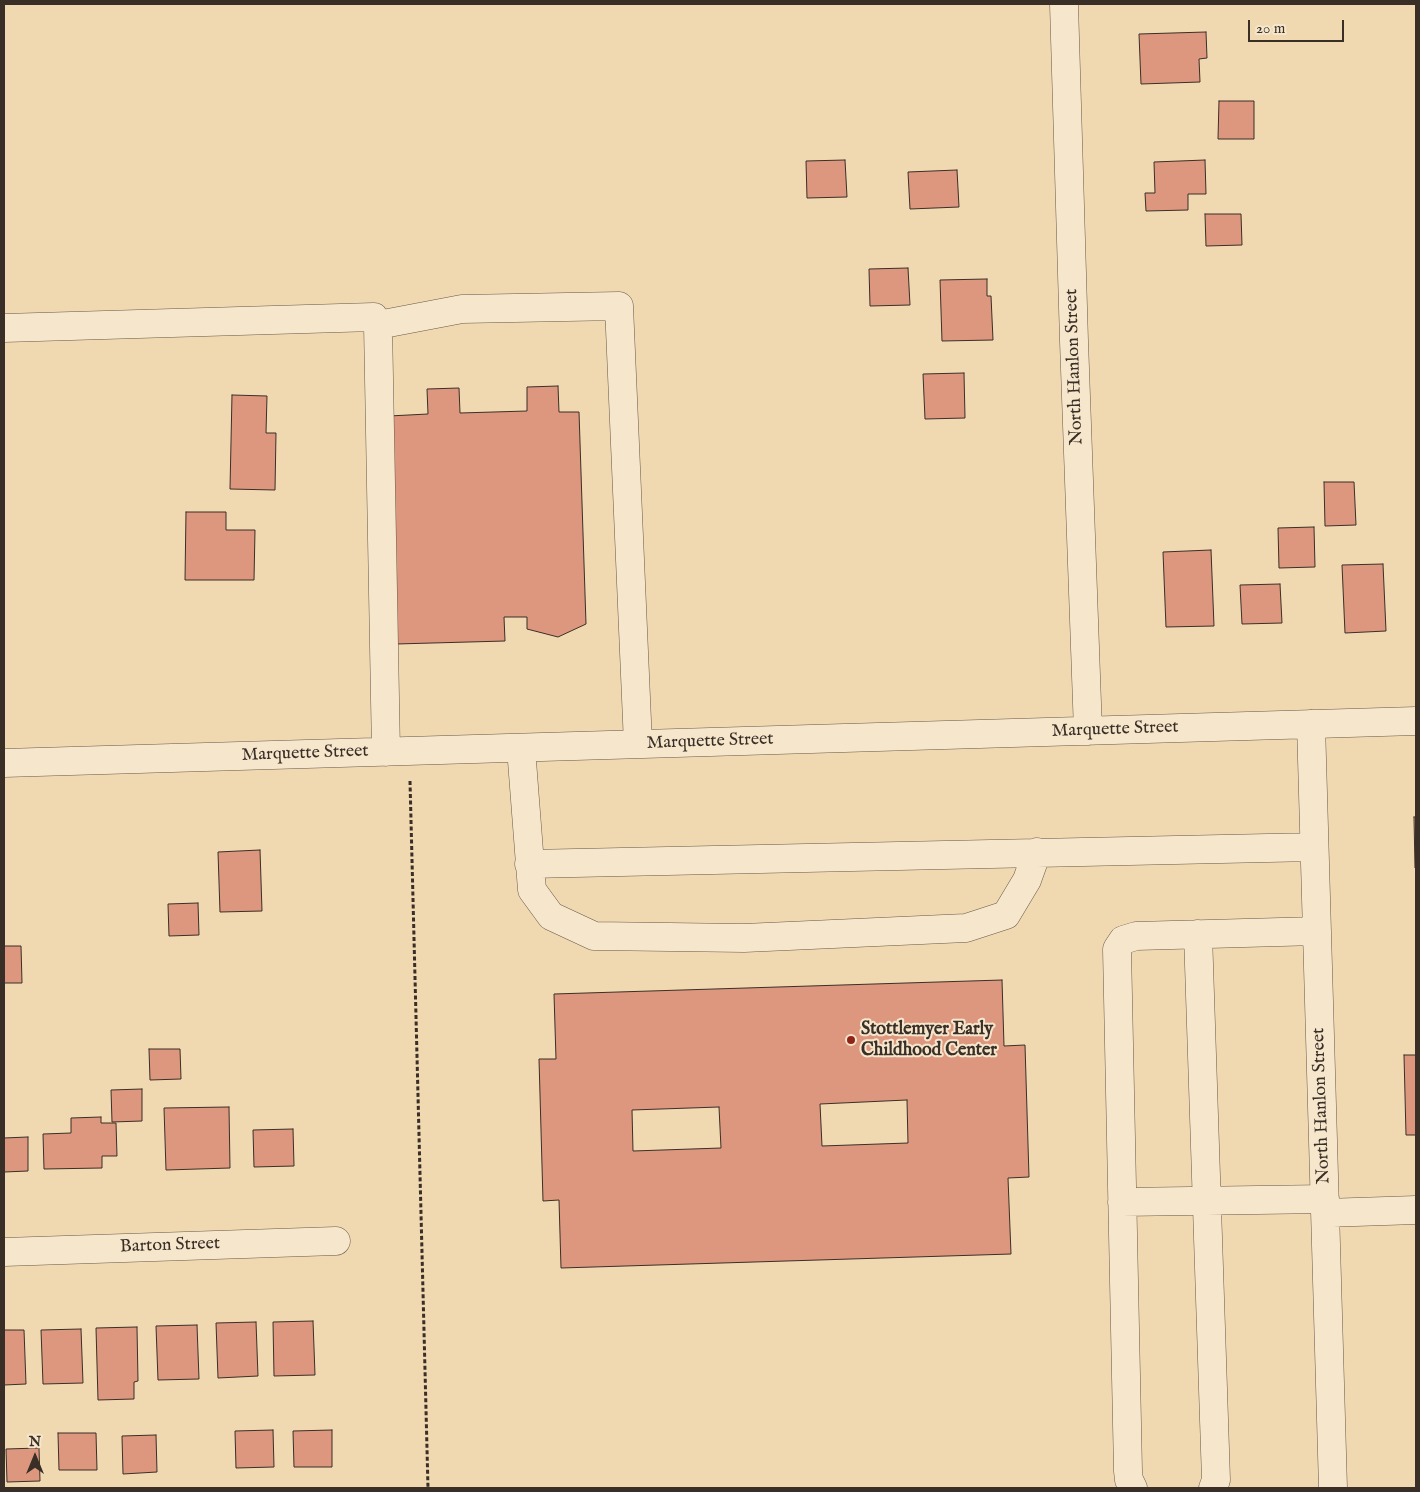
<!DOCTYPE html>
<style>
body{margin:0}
#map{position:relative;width:1420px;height:1492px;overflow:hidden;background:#f0d8b0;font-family:"IM FELL English",serif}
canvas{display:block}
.frame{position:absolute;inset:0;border:5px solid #3a2f27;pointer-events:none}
.north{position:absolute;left:10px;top:1432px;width:50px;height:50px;-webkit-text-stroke:4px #f5e6cc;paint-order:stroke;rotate:0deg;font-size:14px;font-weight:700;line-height:20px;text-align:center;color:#3a2f27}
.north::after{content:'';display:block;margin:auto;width:18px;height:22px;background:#3a2f27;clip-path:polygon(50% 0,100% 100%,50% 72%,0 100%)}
.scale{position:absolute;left:1248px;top:20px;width:96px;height:22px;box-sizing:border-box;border:2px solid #3a2f27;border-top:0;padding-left:6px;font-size:15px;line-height:18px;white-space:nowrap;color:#3a2f27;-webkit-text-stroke:4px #f5e6cc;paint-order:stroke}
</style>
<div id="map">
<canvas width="1420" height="1492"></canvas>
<div class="frame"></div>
<div class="north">N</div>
<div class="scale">20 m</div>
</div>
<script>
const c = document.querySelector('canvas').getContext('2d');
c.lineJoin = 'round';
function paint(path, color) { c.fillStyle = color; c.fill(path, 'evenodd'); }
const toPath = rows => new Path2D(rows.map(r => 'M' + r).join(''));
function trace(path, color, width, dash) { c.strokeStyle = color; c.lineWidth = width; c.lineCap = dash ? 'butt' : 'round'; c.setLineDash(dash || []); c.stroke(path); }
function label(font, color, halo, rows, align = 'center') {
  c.font = font + ' "IM FELL English",serif'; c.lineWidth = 4; c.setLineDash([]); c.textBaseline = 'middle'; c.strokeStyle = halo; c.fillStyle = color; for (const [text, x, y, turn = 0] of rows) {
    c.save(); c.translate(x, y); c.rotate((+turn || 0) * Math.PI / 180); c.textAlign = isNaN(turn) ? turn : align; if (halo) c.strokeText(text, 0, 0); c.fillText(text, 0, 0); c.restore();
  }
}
const building = toPath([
 [1206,32,1207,58,1199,59,1200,82,1141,84,1139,34,1206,32],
 [1219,101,1254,101,1254,139,1218,139,1219,101],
 [845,160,847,197,807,198,806,161,845,160],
 [1205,160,1206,194,1188,194,1188,210,1146,211,1145,193,1155,193,1154,162,1205,160],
 [957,170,959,207,910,209,908,172,957,170],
 [1205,214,1241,214,1242,245,1206,246,1205,214],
 [908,268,910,305,870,306,869,269,908,268],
 [987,279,987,296,991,296,993,340,942,341,940,280,987,279],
 [964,373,965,418,925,419,923,374,964,373],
 [558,386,559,412,579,412,586,624,558,637,527,629,527,617,504,617,505,641,396,644,389,416,428,414,427,389,459,388,460,413,527,411,527,387,558,386],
 [232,395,267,396,266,433,276,433,275,490,230,489,232,395],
 [1324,482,1354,482,1356,525,1325,526,1324,482],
 [186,512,226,512,226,530,255,530,254,580,185,580,186,512],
 [1314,527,1315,567,1279,568,1278,528,1314,527],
 [1211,550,1214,626,1166,627,1163,552,1211,550],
 [1383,564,1386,631,1345,633,1342,565,1383,564],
 [1280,584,1282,623,1242,624,1240,585,1280,584],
 [1414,817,1416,817,1416,868,1415,868,1414,817],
 [260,850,262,911,220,912,218,852,260,850],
 [198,903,199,935,169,936,168,904,198,903],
 [4,946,21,946,22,983,4,983,4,946],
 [1002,980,1004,1046,1025,1045,1029,1177,1008,1178,1011,1254,561,1268,559,1200,543,1201,539,1059,556,1059,554,994,1002,980],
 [907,1100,908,1143,822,1146,820,1104,907,1100],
 [719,1107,721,1148,633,1151,632,1110,719,1107],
 [149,1049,180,1049,181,1079,150,1080,149,1049],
 [1404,1055,1416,1055,1416,1135,1406,1135,1404,1055],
 [142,1089,142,1121,112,1122,111,1090,142,1089],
 [229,1107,230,1168,166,1170,164,1108,229,1107],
 [101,1117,101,1123,116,1123,117,1156,102,1156,102,1168,44,1169,43,1134,71,1133,71,1118,101,1117],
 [293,1129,294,1166,254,1167,253,1130,293,1129],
 [28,1137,28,1171,4,1172,4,1138,28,1137],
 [313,1321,315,1375,274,1376,273,1322,313,1321],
 [256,1322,258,1376,218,1378,216,1323,256,1322],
 [197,1325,199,1379,158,1380,156,1326,197,1325],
 [137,1327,138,1381,134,1382,134,1399,98,1400,96,1328,137,1327],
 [81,1329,83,1383,43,1384,41,1330,81,1329],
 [4,1330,24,1330,26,1384,4,1385,4,1330],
 [273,1430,274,1467,236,1468,235,1431,273,1430],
 [332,1430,332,1467,294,1467,293,1431,332,1430],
 [58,1433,96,1433,97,1470,59,1470,58,1433],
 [156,1435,157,1472,123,1474,122,1436,156,1435],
 [39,1448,40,1481,7,1482,6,1449,39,1448]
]);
const path = toPath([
 [410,781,428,1488]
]);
const minor = toPath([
 [1064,4,1074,341,1088,731],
 [4,328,374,317,378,325],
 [1311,724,1333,1488],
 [521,748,532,890,551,916,594,936,744,938,966,928,1006,915,1027,880,1037,852],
 [386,752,378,325,462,309,619,306,638,744],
 [4,763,1416,721],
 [529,864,1314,847],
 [1198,934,1216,1480,1213,1488],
 [1122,1202,1325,1199],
 [1325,1213,1416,1210],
 [4,1252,336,1241],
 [1133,1488,1129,1480,1128,1471,1117,949,1123,940,1136,936,1317,931]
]);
const markers = [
 [851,1040,5,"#8f2418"]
];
const streetNames = [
 ["North Hanlon Street",1075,367,-92],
 ["Marquette Street",1115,730,-2],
 ["Marquette Street",710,742,-2],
 ["Marquette Street",305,754,-2],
 ["North Hanlon Street",1322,1106,-92],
 ["Barton Street",170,1246,-2]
];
const poiNames = [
 ["Stottlemyer Early",861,1030],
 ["Childhood Center",861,1051]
];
paint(building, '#dd977e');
trace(building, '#3a2f27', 1);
trace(minor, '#685949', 29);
trace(path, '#3a2f27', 3, [4, 2.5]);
trace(minor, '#f5e6cc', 28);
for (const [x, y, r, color] of markers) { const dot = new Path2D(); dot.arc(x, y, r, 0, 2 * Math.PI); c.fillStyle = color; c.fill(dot); trace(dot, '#f5e6cc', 2); }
label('18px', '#3a2f27', '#f5e6cc', streetNames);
label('bold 18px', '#3a2f27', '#f5e6cc', poiNames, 'left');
</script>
